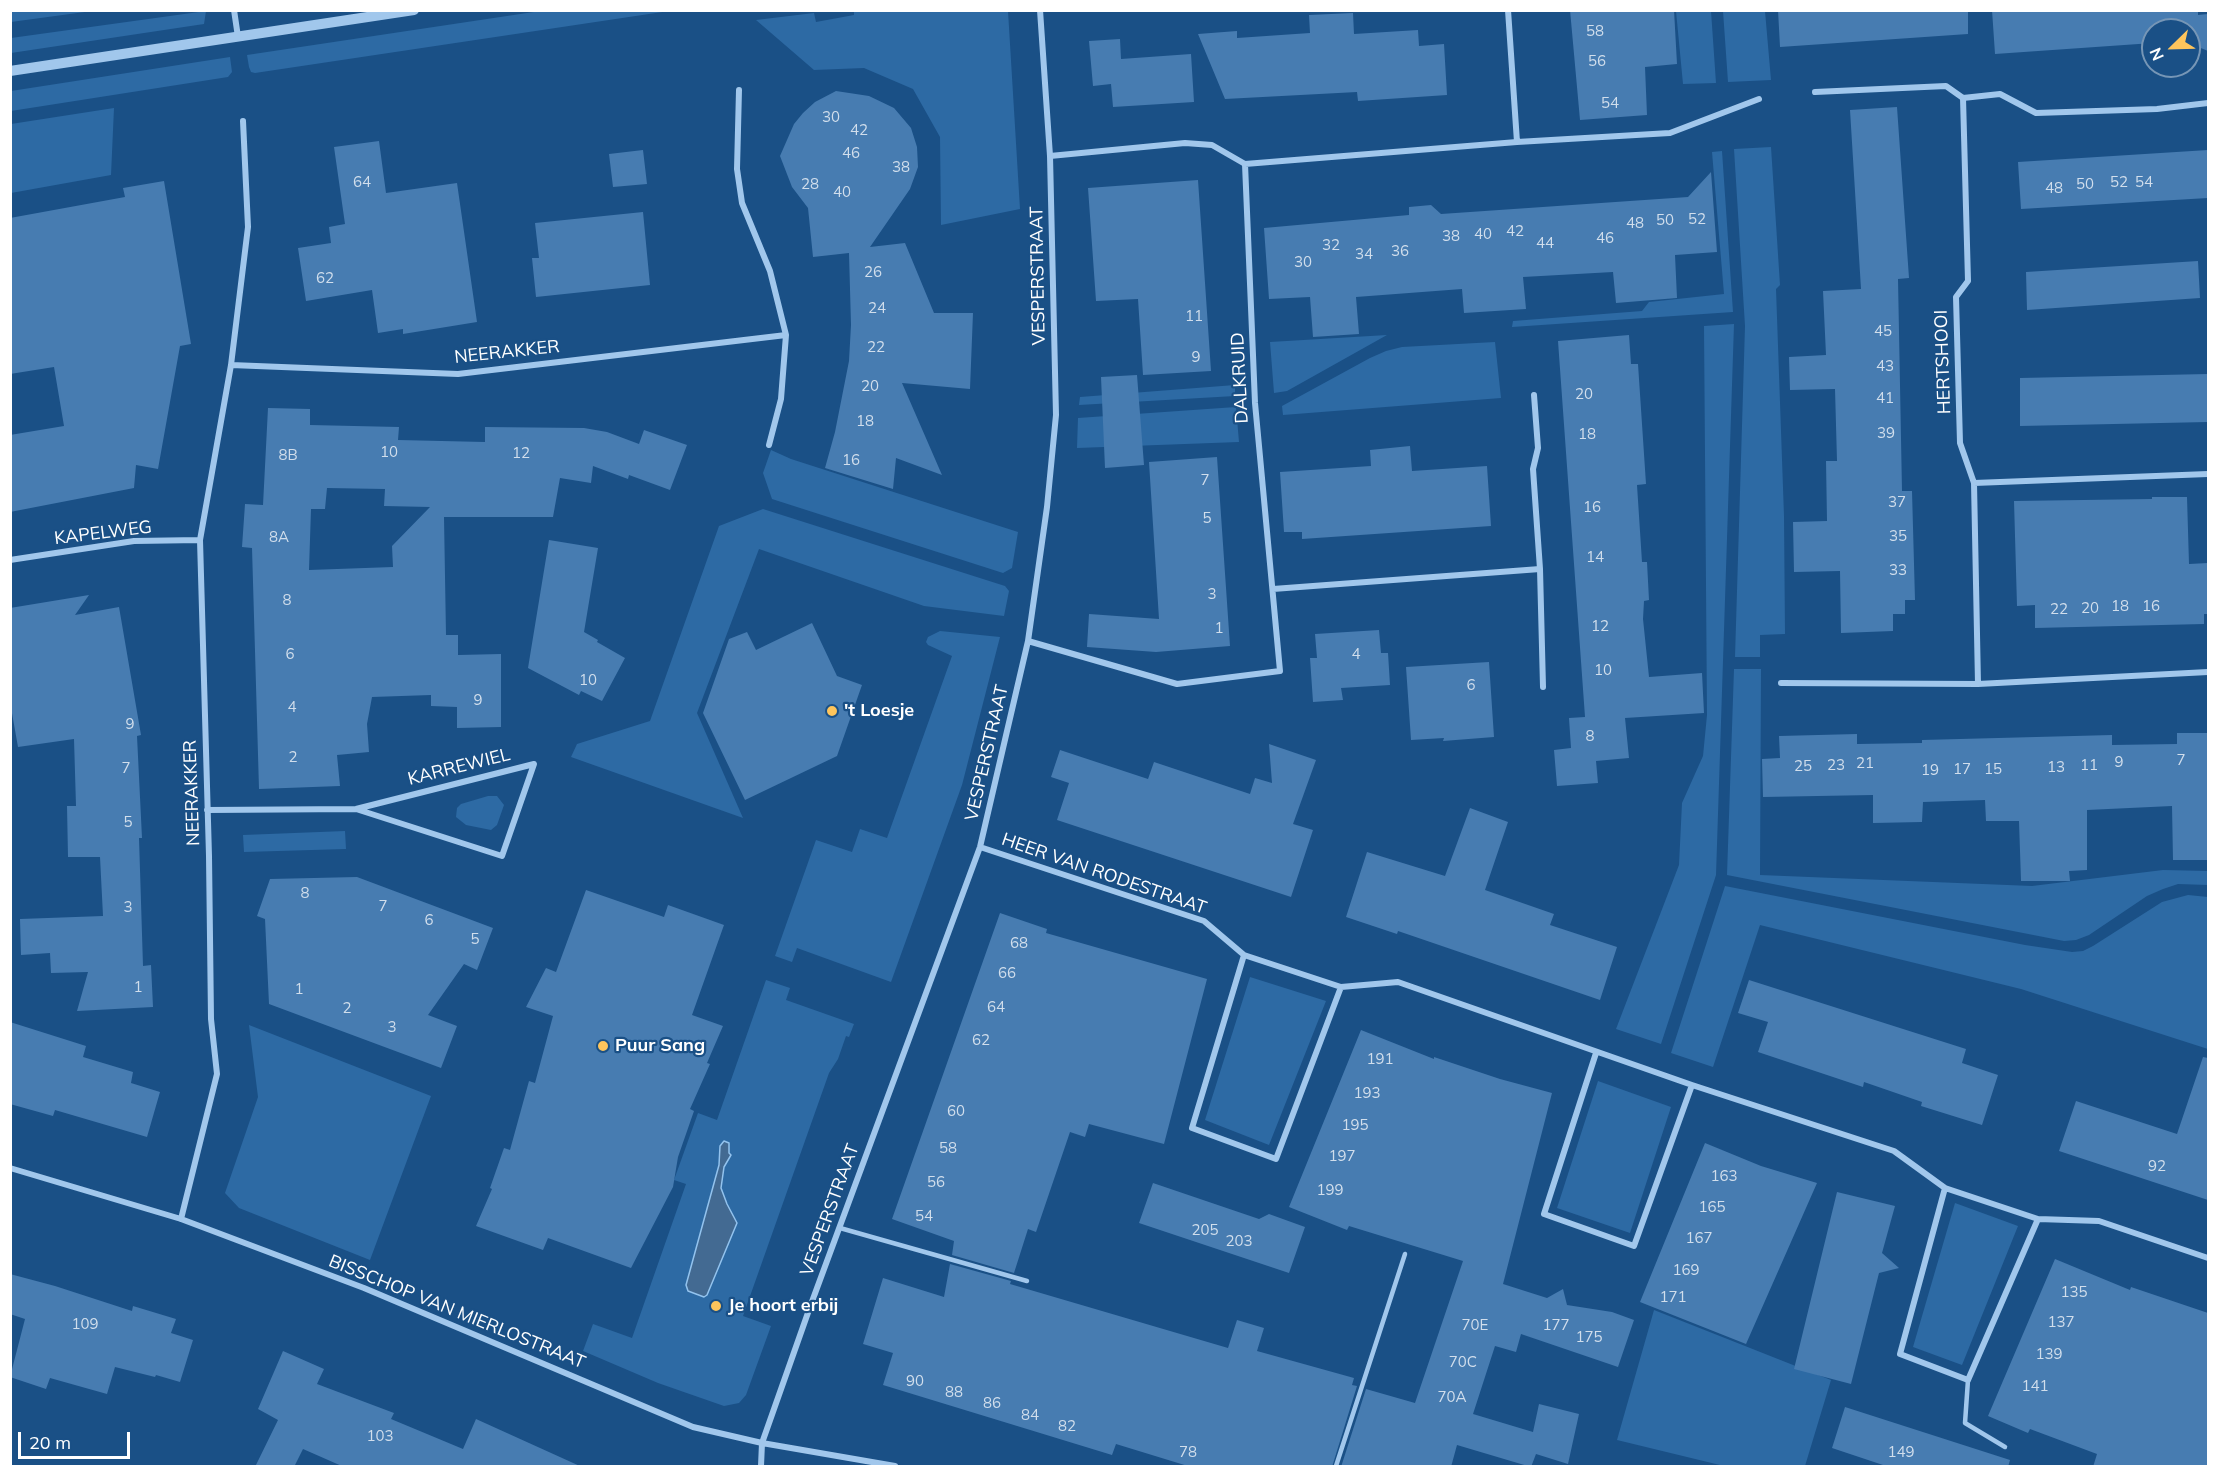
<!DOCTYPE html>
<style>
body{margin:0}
#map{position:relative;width:2219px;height:1477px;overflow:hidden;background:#1a5086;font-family:Mulish,sans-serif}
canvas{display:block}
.frame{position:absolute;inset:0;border:12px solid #fff;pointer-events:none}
.north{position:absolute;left:2141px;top:18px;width:60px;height:60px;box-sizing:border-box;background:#1a5086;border:2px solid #7696b6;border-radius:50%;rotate:247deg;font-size:16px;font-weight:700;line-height:24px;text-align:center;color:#fff}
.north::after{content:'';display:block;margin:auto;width:21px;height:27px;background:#fec55c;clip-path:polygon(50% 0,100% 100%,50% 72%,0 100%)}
.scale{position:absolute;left:18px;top:1432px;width:112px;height:27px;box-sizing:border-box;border:3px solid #fff;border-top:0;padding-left:8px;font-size:18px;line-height:21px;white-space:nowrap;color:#fff;-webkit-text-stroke:4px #1a5086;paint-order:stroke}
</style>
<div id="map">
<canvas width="2219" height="1477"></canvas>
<div class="frame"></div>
<div class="north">N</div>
<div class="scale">20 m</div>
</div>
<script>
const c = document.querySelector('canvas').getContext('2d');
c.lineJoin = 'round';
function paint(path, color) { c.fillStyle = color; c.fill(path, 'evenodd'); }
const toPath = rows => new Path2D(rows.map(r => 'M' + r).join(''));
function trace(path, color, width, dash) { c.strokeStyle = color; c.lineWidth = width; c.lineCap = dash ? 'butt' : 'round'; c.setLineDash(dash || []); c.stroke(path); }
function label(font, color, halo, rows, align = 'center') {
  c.font = font + ' Mulish,sans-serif'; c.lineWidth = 4.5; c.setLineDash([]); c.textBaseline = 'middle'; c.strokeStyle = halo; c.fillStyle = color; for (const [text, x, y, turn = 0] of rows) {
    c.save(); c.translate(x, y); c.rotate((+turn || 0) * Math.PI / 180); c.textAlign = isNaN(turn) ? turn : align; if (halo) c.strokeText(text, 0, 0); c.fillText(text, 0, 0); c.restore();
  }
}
const green = toPath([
 [11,10,92,10,92,11,11,22],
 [547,10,669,11,255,73,251,72,249,67,247,55],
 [206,11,204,24,11,53,11,38],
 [854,11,1008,11,1020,209,941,225,940,137,913,89,864,68,814,70,756,20,814,13,816,22,854,15],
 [1676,11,1711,11,1716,83,1683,84],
 [1723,11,1765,11,1771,80,1728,82],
 [230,57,232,72,228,77,11,111,11,91],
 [114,108,111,175,11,193,11,124],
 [1771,147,1780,285,1776,289,1784,516,1785,634,1760,635,1760,657,1735,657,1745,326,1734,149],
 [1722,151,1733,312,1512,327,1513,321,1642,311,1649,302,1724,294,1712,152],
 [1734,324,1716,875,1661,1044,1616,1029,1679,865,1682,803,1703,756,1707,715,1704,326],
 [1387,335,1287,391,1274,393,1270,342],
 [1495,342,1501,398,1283,415,1282,406,1370,358,1386,351,1402,347],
 [1235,385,1235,396,1079,405,1080,397],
 [1236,407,1239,442,1077,448,1078,418],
 [771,450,791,459,1018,532,1012,568,1003,573,772,499,763,473],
 [763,509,1005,586,1009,591,1004,616,924,606,759,549,697,713,743,818,571,757,577,744,650,721,719,526],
 [940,631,1000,637,962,785,891,982,797,948,792,962,775,956,816,840,852,852,860,829,887,838,952,656,928,645,926,642,928,637],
 [1734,669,1761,669,1760,875,2032,886,2163,870,2208,871,2208,885,2178,884,2163,889,2147,896,2089,935,2076,940,2064,941,1727,875],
 [488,796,497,796,504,805,497,825,491,830,466,825,456,817,457,808,461,804],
 [345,831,346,849,244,852,243,835],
 [1725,886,2025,945,2072,952,2083,951,2093,946,2162,902,2188,895,2208,897,2208,1049,2021,989,1760,925,1713,1067,1671,1053],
 [1250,977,1326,1001,1269,1145,1205,1120],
 [766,980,790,988,786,1000,854,1024,849,1037,846,1036,838,1059,829,1073,743,1316,771,1326,746,1395,739,1403,724,1406,658,1383,583,1351,593,1324,632,1338,686,1184,674,1180,698,1113,717,1120],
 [249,1025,431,1096,370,1260,239,1208,225,1193,258,1097],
 [1598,1081,1671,1107,1630,1233,1557,1208],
 [1955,1203,2018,1226,1962,1365,1913,1347],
 [1654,1310,1831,1380,1805,1466,1724,1466,1617,1440]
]);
const water = toPath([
 [724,1141,729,1143,729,1153,731,1155,724,1167,721,1188,727,1204,737,1223,707,1295,704,1297,688,1291,686,1285,719,1165,720,1146,724,1141]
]);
const building = toPath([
 [1570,10,1674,10,1677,64,1645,67,1647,115,1580,120],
 [1778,10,1968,10,1968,34,1780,47],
 [1992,10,2198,10,2198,15,2208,14,2208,51,2189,43,2189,30,2153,30,2153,43,1995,54],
 [1353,13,1354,34,1418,30,1419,46,1444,44,1447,95,1358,101,1357,92,1225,99,1198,34,1237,31,1237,38,1310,33,1309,15],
 [1120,39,1121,59,1191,54,1194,102,1113,107,1111,84,1093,86,1089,41],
 [836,91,869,96,894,108,911,128,917,147,918,167,910,189,870,247,905,243,934,313,973,313,970,389,902,383,942,475,896,458,893,489,825,468,835,432,849,361,851,325,849,253,813,257,808,208,792,187,780,156,794,124,803,113,815,102],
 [1897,107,1909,278,1898,279,1902,491,1912,491,1915,600,1905,600,1905,614,1893,614,1893,631,1841,633,1840,571,1794,572,1793,522,1827,521,1826,461,1837,461,1835,389,1790,390,1789,357,1826,355,1823,291,1861,289,1850,110],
 [379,141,386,193,457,183,477,322,403,334,403,329,378,333,372,290,306,301,298,248,331,243,329,227,345,224,334,147],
 [643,150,647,184,613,187,609,154],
 [2208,150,2208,198,2021,209,2018,162],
 [1711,172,1717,252,1675,255,1677,298,1616,303,1613,272,1523,277,1526,309,1464,313,1462,289,1356,297,1359,334,1313,337,1310,297,1269,299,1264,228,1409,215,1409,207,1431,205,1441,214,1688,197],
 [1198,180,1211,371,1143,375,1138,299,1096,301,1088,188],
 [164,181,191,344,180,346,158,469,136,465,134,488,10,512,10,435,64,426,54,367,10,374,10,218,125,197,123,188],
 [643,212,650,285,536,297,532,258,539,258,535,223],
 [2198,261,2200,298,2027,310,2026,272],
 [1629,335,1631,364,1638,364,1646,484,1637,485,1642,562,1647,562,1649,600,1644,601,1643,619,1649,677,1702,673,1704,713,1625,718,1629,758,1596,761,1598,783,1557,786,1554,750,1571,748,1569,718,1585,717,1558,341],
 [2208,374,2208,422,2020,426,2020,378],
 [1137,375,1144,465,1105,468,1101,377],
 [268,408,310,409,310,425,399,427,398,440,485,442,485,427,584,428,607,432,639,444,644,430,687,445,670,490,629,475,628,479,593,466,591,483,560,478,553,517,444,517,446,635,458,635,458,655,501,654,501,727,457,728,457,707,431,706,431,695,372,697,367,724,369,752,337,755,340,786,259,789,252,548,242,547,245,504,263,505],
 [327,488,385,489,384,506,430,507,392,546,393,567,309,570,311,509,325,509],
 [1410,446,1412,471,1487,466,1491,526,1302,539,1302,532,1284,532,1280,472,1371,466,1370,450],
 [1217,457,1230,646,1156,652,1087,647,1089,614,1159,619,1149,462],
 [2152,497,2187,497,2189,564,2208,563,2208,614,2204,614,2204,624,2035,628,2035,605,2017,606,2014,501,2152,499],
 [549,540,598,548,584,632,598,640,597,642,625,658,602,701,581,691,579,695,528,668],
 [89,595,75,615,119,607,141,735,137,736,142,838,139,838,143,966,151,965,153,1007,77,1011,88,972,51,973,50,953,21,955,20,919,103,916,100,857,68,857,67,806,76,806,74,739,18,747,10,702,10,608],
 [812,623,837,676,862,685,837,756,745,800,703,713,729,639,747,632,756,650],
 [1379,630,1381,653,1388,653,1390,685,1341,688,1343,700,1313,702,1310,658,1317,658,1315,634],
 [1489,662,1494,737,1443,741,1444,738,1411,740,1406,667],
 [2177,733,2208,733,2208,860,2173,860,2172,806,2087,810,2087,870,2069,871,2070,881,2021,881,2019,821,1986,821,1985,800,1923,802,1922,822,1873,823,1873,795,1763,797,1762,759,1780,758,1779,736,1857,734,1857,744,1922,743,1922,740,2112,735,2112,745,2177,744],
 [1269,744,1316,760,1293,824,1313,830,1291,897,1057,820,1069,783,1051,777,1060,750,1148,779,1154,762,1250,794,1255,778,1272,783],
 [1470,808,1508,822,1485,890,1554,914,1550,925,1617,947,1600,1000,1398,931,1397,934,1346,917,1367,852,1445,876],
 [357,877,493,928,477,970,464,964,428,1015,457,1026,441,1068,269,1004,265,919,257,916,270,879],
 [586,890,664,917,668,905,724,925,692,1015,723,1026,707,1063,710,1064,690,1109,694,1111,678,1157,673,1187,631,1268,548,1238,543,1250,476,1226,492,1189,490,1188,504,1148,510,1150,529,1081,535,1083,553,1016,526,1007,546,968,556,972],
 [1000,913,1047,929,1046,933,1207,979,1164,1144,1089,1124,1085,1137,1070,1132,1036,1232,1028,1229,1014,1273,952,1255,954,1241,892,1219],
 [1749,980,1966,1049,1962,1063,1998,1075,1982,1125,1921,1106,1922,1102,1864,1082,1863,1087,1758,1052,1768,1022,1738,1013],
 [10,1022,86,1046,83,1057,133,1072,131,1083,160,1092,147,1137,55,1110,53,1116,10,1104],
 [1361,1030,1434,1059,1434,1057,1500,1079,1552,1093,1503,1284,1547,1298,1563,1289,1567,1305,1612,1312,1634,1320,1618,1367,1521,1334,1516,1352,1495,1346,1473,1414,1533,1432,1539,1404,1579,1414,1568,1464,1536,1454,1531,1467,1457,1445,1451,1467,1341,1467,1366,1389,1415,1403,1463,1261,1349,1226,1347,1230,1289,1207],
 [2203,1057,2208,1058,2208,1200,2059,1151,2076,1101,2177,1134],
 [1705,1143,1761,1166,1817,1183,1746,1344,1640,1302],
 [1153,1183,1259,1219,1269,1214,1305,1227,1289,1273,1139,1223],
 [1837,1192,1895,1206,1882,1253,1899,1268,1879,1273,1851,1384,1794,1369],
 [2055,1259,2130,1290,2131,1287,2208,1313,2208,1467,2093,1467,2097,1454,2030,1429,2028,1433,1988,1416],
 [950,1264,1011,1281,1010,1284,1228,1348,1237,1320,1264,1328,1257,1351,1354,1378,1352,1385,1357,1386,1332,1467,1191,1467,1116,1444,1112,1455,883,1385,893,1353,863,1344,883,1278,944,1297],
 [10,1274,55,1286,132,1311,133,1306,176,1319,171,1333,193,1340,180,1382,156,1375,155,1377,115,1367,107,1394,50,1378,46,1389,10,1377,25,1319,10,1314],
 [283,1351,324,1369,317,1384,394,1413,391,1419,463,1449,476,1419,582,1467,344,1467,303,1449,294,1467,255,1467,278,1420,258,1409],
 [1845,1407,2010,1460,2008,1467,1889,1467,1832,1448]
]);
const service = toPath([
 [840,1228,1027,1281],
 [1968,1380,1965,1423,2005,1447],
 [1336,1466,1405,1254]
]);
const minor = toPath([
 [234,10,238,37],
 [1508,10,1517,142],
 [739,90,737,169,742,203,770,271,786,335,781,399,769,445],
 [1815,92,1946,86,1963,98,2000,94,2036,113,2157,109,2208,103],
 [1963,98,1968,281,1956,297,1960,443,1974,483,1978,684],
 [1050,156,1185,143,1212,145,1245,164,1517,142,1670,133,1759,99],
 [231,365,458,374,786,335],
 [1534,395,1538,448,1533,469,1540,569,1543,687],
 [1974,483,2208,474],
 [10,560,134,541,200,540],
 [1273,589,1540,569],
 [1028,641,1177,684,1280,671,1255,403,1245,164],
 [1781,683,1978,684,2208,672],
 [207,810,356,809,534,764,502,856,356,809],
 [980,847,1204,921,1244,955,1341,987,1398,982,1692,1085,1894,1151,1945,1188,2038,1219,2099,1221,2208,1258],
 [1244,955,1192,1128,1276,1159,1341,987],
 [1596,1053,1544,1214,1634,1246,1692,1085],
 [10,1168,181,1219,364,1288,693,1427,762,1443,895,1466],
 [1945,1188,1900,1354,1968,1380,2038,1219],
 [181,1219,217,1074,211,1019,209,856,200,540,231,365,248,227,243,121],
 [761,1466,762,1443,810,1307,980,847,1028,641,1047,507,1056,415,1050,156,1040,10]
]);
const tertiary = toPath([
 [10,71,414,10]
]);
const markers = [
 [832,711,6,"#fec55c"],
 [603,1046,6,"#fec55c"],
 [716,1306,6,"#fec55c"]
];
const numberNames = [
 ["58",1595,31],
 ["56",1597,61],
 ["54",1610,103],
 ["30",831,117],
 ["42",859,130],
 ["46",851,153],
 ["38",901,167],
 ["64",362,182],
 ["52",2119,182],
 ["54",2144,182],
 ["28",810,184],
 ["50",2085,184],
 ["48",2054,188],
 ["40",842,192],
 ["52",1697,219],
 ["50",1665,220],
 ["48",1635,223],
 ["42",1515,231],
 ["40",1483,234],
 ["38",1451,236],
 ["46",1605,238],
 ["44",1545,243],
 ["32",1331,245],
 ["36",1400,251],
 ["34",1364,254],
 ["30",1303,262],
 ["26",873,272],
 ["62",325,278],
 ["24",877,308],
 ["11",1194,316],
 ["45",1883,331],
 ["22",876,347],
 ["9",1196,357],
 ["43",1885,366],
 ["20",870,386],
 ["20",1584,394],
 ["41",1885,398],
 ["18",865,421],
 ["39",1886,433],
 ["18",1587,434],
 ["10",389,452],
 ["12",521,453],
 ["8B",288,455],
 ["16",851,460],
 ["7",1205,480],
 ["37",1897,502],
 ["16",1592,507],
 ["5",1207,518],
 ["35",1898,536],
 ["8A",279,537],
 ["14",1595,557],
 ["33",1898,570],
 ["3",1212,594],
 ["8",287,600],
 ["18",2120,606],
 ["16",2151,606],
 ["20",2090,608],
 ["22",2059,609],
 ["12",1600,626],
 ["1",1219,628],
 ["6",290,654],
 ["4",1356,654],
 ["10",1603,670],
 ["10",588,680],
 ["6",1471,685],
 ["9",478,700],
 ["4",292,707],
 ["9",130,724],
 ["8",1590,736],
 ["2",293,757],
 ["7",2181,760],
 ["9",2119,762],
 ["21",1865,763],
 ["23",1836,765],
 ["11",2089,765],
 ["25",1803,766],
 ["13",2056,767],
 ["7",126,768],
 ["17",1962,769],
 ["15",1993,769],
 ["19",1930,770],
 ["5",128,822],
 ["8",305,893],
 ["7",383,906],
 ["3",128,907],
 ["6",429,920],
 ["5",475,939],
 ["68",1019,943],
 ["66",1007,973],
 ["1",138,987],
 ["1",299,989],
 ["64",996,1007],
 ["2",347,1008],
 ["3",392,1027],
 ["62",981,1040],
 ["191",1380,1059],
 ["193",1367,1093],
 ["60",956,1111],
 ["195",1355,1125],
 ["58",948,1148],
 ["197",1342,1156],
 ["92",2157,1166],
 ["163",1724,1176],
 ["56",936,1182],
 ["199",1330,1190],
 ["165",1712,1207],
 ["54",924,1216],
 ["205",1205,1230],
 ["167",1699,1238],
 ["203",1239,1241],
 ["169",1686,1270],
 ["135",2074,1292],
 ["171",1673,1297],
 ["137",2061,1322],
 ["109",85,1324],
 ["70E",1475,1325],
 ["177",1556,1325],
 ["175",1589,1337],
 ["139",2049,1354],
 ["70C",1463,1362],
 ["90",915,1381],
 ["141",2035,1386],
 ["88",954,1392],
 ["70A",1452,1397],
 ["86",992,1403],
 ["84",1030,1415],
 ["82",1067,1426],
 ["103",380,1436],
 ["78",1188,1452],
 ["149",1901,1452]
];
const streetNames = [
 ["VESPERSTRAAT",1038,276,-91],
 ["NEERAKKER",507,352,-6],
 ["HERTSHOOI",1943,362,-92],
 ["DALKRUID",1240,378,-93],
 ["KAPELWEG",103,533,-7],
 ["VESPERSTRAAT",987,753,-77],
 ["KARREWIEL",459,767,-14],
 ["NEERAKKER",192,793,-92],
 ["HEER VAN RODESTRAAT",1104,874,19],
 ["VESPERSTRAAT",830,1210,-70],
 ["BISSCHOP VAN MIERLOSTRAAT",457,1312,22]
];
const poiNames = [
 ["'t Loesje",844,711],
 ["Puur Sang",615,1046],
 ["Je hoort erbij",728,1306]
];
paint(green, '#2d6aa4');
paint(water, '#436a92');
trace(water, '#93c3ee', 1.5);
paint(building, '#477cb1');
trace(service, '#a1c7ec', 4.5);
trace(minor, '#a1c7ec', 6);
trace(tertiary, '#a1c7ec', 10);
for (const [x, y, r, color] of markers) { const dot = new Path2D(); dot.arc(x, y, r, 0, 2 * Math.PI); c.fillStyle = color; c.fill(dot); trace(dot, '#1a5086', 2); }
label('15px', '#d1deec', null, numberNames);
label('18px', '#fff', '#1a5086', streetNames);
label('bold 18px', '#fff', '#1a5086', poiNames, 'left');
</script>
